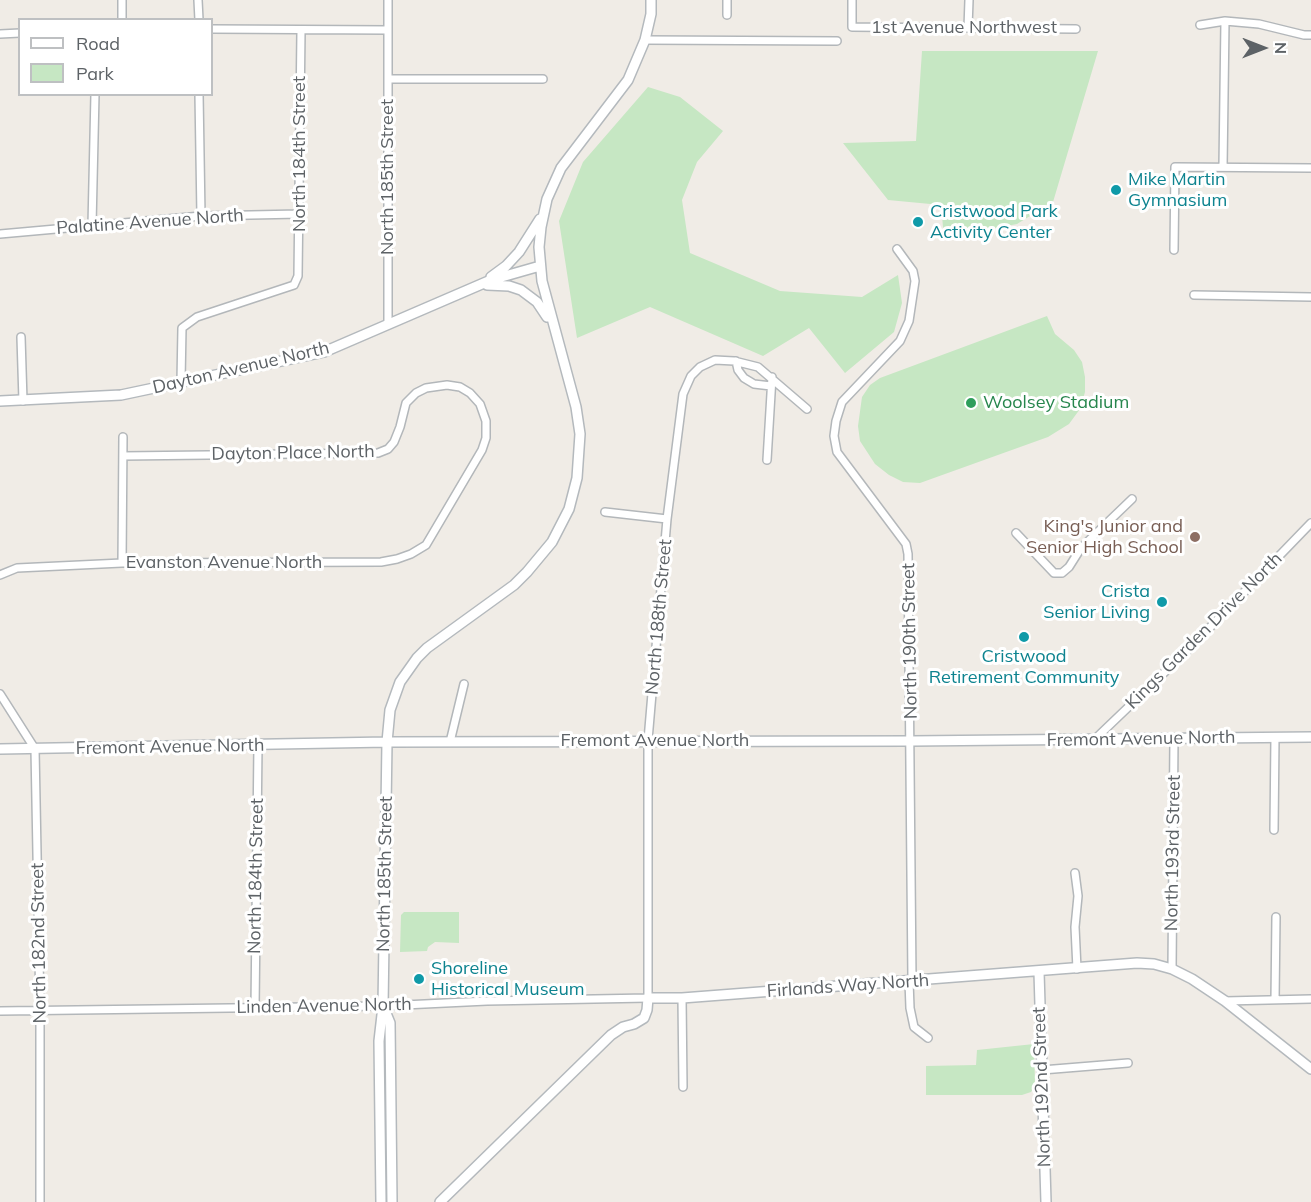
<!DOCTYPE html>
<style>
body{margin:0}
#map{position:relative;width:1311px;height:1202px;overflow:hidden;background:#f0ece6;font-family:Mulish,sans-serif}
canvas{display:block}
.legend{position:absolute;left:18px;top:18px;width:195px;height:78px;box-sizing:border-box;background:#fff;border:2px solid #bec0c2;margin:0;padding:8px 10px;list-style:none;font-size:18px;color:#5d6266}
.legend li{display:flex;align-items:center;gap:12px;height:30px}
.legend b{width:30px;border:2px solid #bec0c2}
.north{position:absolute;left:1233px;top:18px;width:60px;height:60px;-webkit-text-stroke:4px #fff;paint-order:stroke;rotate:90deg;font-size:16px;font-weight:700;line-height:24px;text-align:center;color:#5d6266}
.north::after{content:'';display:block;margin:auto;width:21px;height:27px;background:#5d6266;clip-path:polygon(50% 0,100% 100%,50% 72%,0 100%)}
</style>
<div id="map">
<canvas width="1311" height="1202"></canvas>
<ul class="legend">
<li><b style="height:8px;background:#fff"></b>Road</li>
<li><b style="height:16px;background:#c6e7c3"></b>Park</li>
</ul>
<div class="north">N</div>
</div>
<script>
const c = document.querySelector('canvas').getContext('2d');
c.lineJoin = 'round';
function paint(path, color) { c.fillStyle = color; c.fill(path, 'evenodd'); }
const toPath = rows => new Path2D(rows.map(r => 'M' + r).join(''));
function trace(path, color, width, dash) { c.strokeStyle = color; c.lineWidth = width; c.lineCap = dash ? 'butt' : 'round'; c.setLineDash(dash || []); c.stroke(path); }
function label(font, color, halo, rows, align = 'center') {
  c.font = font + ' Mulish,sans-serif'; c.lineWidth = 6; c.setLineDash([]); c.textBaseline = 'middle'; c.strokeStyle = halo; c.fillStyle = color; for (const [text, x, y, turn = 0] of rows) {
    c.save(); c.translate(x, y); c.rotate((+turn || 0) * Math.PI / 180); c.textAlign = isNaN(turn) ? turn : align; if (halo) c.strokeText(text, 0, 0); c.fillText(text, 0, 0); c.restore();
  }
}
const green = toPath([
 [922,51,1098,51,1053,202,1017,224,944,238,941,205,888,200,843,143,916,141],
 [648,87,680,97,723,131,697,162,682,200,690,253,780,291,862,297,898,275,902,303,894,332,845,373,809,328,763,356,650,307,577,338,559,221,583,162],
 [1047,316,1055,334,1074,350,1082,362,1085,377,1085,392,1080,409,1069,424,1048,437,920,483,903,482,889,475,875,464,860,441,858,426,862,397,870,385,880,378],
 [404,912,459,912,459,943,435,942,428,947,427,951,400,952,401,915],
 [1034,1044,1035,1086,1031,1092,1022,1095,926,1095,926,1066,976,1065,977,1050]
]);
const street = toPath([
 [122,0,122,20],
 [198,0,199,20],
 [852,0,852,27,1076,29],
 [727,15,727,0],
 [1200,25,1225,21,1259,24,1304,35,1311,35],
 [968,28,969,0],
 [212,29,388,30],
 [0,34,20,33],
 [645,40,837,41],
 [388,79,543,79],
 [199,94,201,216],
 [1223,167,1225,21],
 [92,225,95,94],
 [0,234,201,216,300,214],
 [897,249,913,271,915,281,909,321,900,341,842,402,836,421,834,436,837,452,906,544,908,554,912,980],
 [1174,250,1175,167,1311,168],
 [1194,295,1311,297],
 [388,324,388,0],
 [21,337,23,401],
 [736,361,738,370,744,378,754,384,771,386],
 [181,381,182,328,197,317,294,285,298,276,301,31],
 [767,460,772,377],
 [605,512,667,519],
 [1016,533,1054,573,1062,573,1069,567,1081,548,1132,499],
 [122,563,123,437],
 [0,575,17,568,122,563,381,562,397,559,411,554,426,545,482,450,486,438,486,421,480,404,470,393,460,387,447,385,426,388,416,393,406,403,400,427,394,442,388,449,378,453,123,456],
 [0,694,35,749,40,1010,40,1202],
 [1095,739,1191,647,1311,523],
 [450,742,464,684],
 [1274,830,1275,737],
 [1075,873,1078,896,1075,927,1077,969],
 [1172,969,1174,738],
 [909,981,910,1008,914,1027,928,1038],
 [682,998,683,1087],
 [1275,1000,1276,917],
 [1225,1001,1311,999],
 [255,1008,258,745],
 [0,1011,383,1006,487,1001,648,998,648,740,667,519,683,394,691,376,700,367,715,360,734,361,758,367,807,409],
 [1042,1070,1128,1063]
]);
const secondary = toPath([
 [491,277,506,266,519,252,540,219],
 [487,285,509,286,521,290,537,302,547,317],
 [0,401,121,395,324,352,491,280,540,266],
 [0,749,387,742,911,741,1311,737],
 [1039,972,1046,1202],
 [383,1006,390,1023,392,1202],
 [381,1202,379,1041,383,1006,387,742,390,710,400,682,417,658,427,648,514,585,527,572,552,542,569,509,577,478,580,434,576,407,542,281,539,247,541,227,547,199,561,168,628,80,645,40,651,14,651,0],
 [440,1202,611,1035,623,1027,634,1024,644,1018,647,1010,648,998,682,998,1137,963,1154,964,1172,969,1192,979,1225,1001,1311,1069]
]);
const markers = [
 [1116,190,6,"#0f9aa8"],
 [918,222,6,"#0f9aa8"],
 [971,403,6,"#2e9e5b"],
 [1195,537,6,"#8d6e63"],
 [1162,602,6,"#0f9aa8"],
 [1024,637,6,"#0f9aa8"],
 [419,979,6,"#0f9aa8"]
];
const streetNames = [
 ["1st Avenue Northwest",964,28],
 ["North 184th Street",300,154,-90],
 ["North 185th Street",388,177,-90],
 ["Palatine Avenue North",150,222,-4],
 ["Dayton Avenue North",241,368,-13],
 ["Dayton Place North",293,453,-1],
 ["Evanston Avenue North",224,563],
 ["North 188th Street",659,617,-85],
 ["Kings Garden Drive North",1204,631,-45],
 ["North 190th Street",910,641,-91],
 ["Fremont Avenue North",1141,739,-1],
 ["Fremont Avenue North",655,741],
 ["Fremont Avenue North",170,747,-1],
 ["North 193rd Street",1173,853,-89],
 ["North 185th Street",385,874,-89],
 ["North 184th Street",256,876,-89],
 ["North 182nd Street",39,943,-91],
 ["Firlands Way North",848,986,-4],
 ["Linden Avenue North",324,1006,-1],
 ["North 192nd Street",1042,1087,-92]
];
const cultureNames = [
 ["Mike Martin",1128,180],
 ["Gymnasium",1128,201],
 ["Cristwood Park",930,212],
 ["Activity Center",930,233],
 ["Crista",1150,592,"right"],
 ["Senior Living",1150,613,"right"],
 ["Cristwood",1024,657,"center"],
 ["Retirement Community",1024,678,"center"],
 ["Shoreline",431,969],
 ["Historical Museum",431,990]
];
const leisureNames = [
 ["Woolsey Stadium",983,403]
];
const educationNames = [
 ["King's Junior and",1183,527],
 ["Senior High School",1183,548]
];
paint(green, '#c6e7c3');
trace(street, '#b3b7ba', 10);
trace(secondary, '#b4b9bd', 12);
trace(street, '#fff', 7);
trace(secondary, '#fff', 9);
for (const [x, y, r, color] of markers) { const dot = new Path2D(); dot.arc(x, y, r, 0, 2 * Math.PI); c.fillStyle = color; c.fill(dot); trace(dot, '#fff', 2); }
label('18px', '#5d6266', '#fff', streetNames);
label('18px', '#0d838f', '#fff', cultureNames, 'left');
label('18px', '#27864d', '#fff', leisureNames, 'left');
label('18px', '#785e54', '#fff', educationNames, 'right');
</script>
